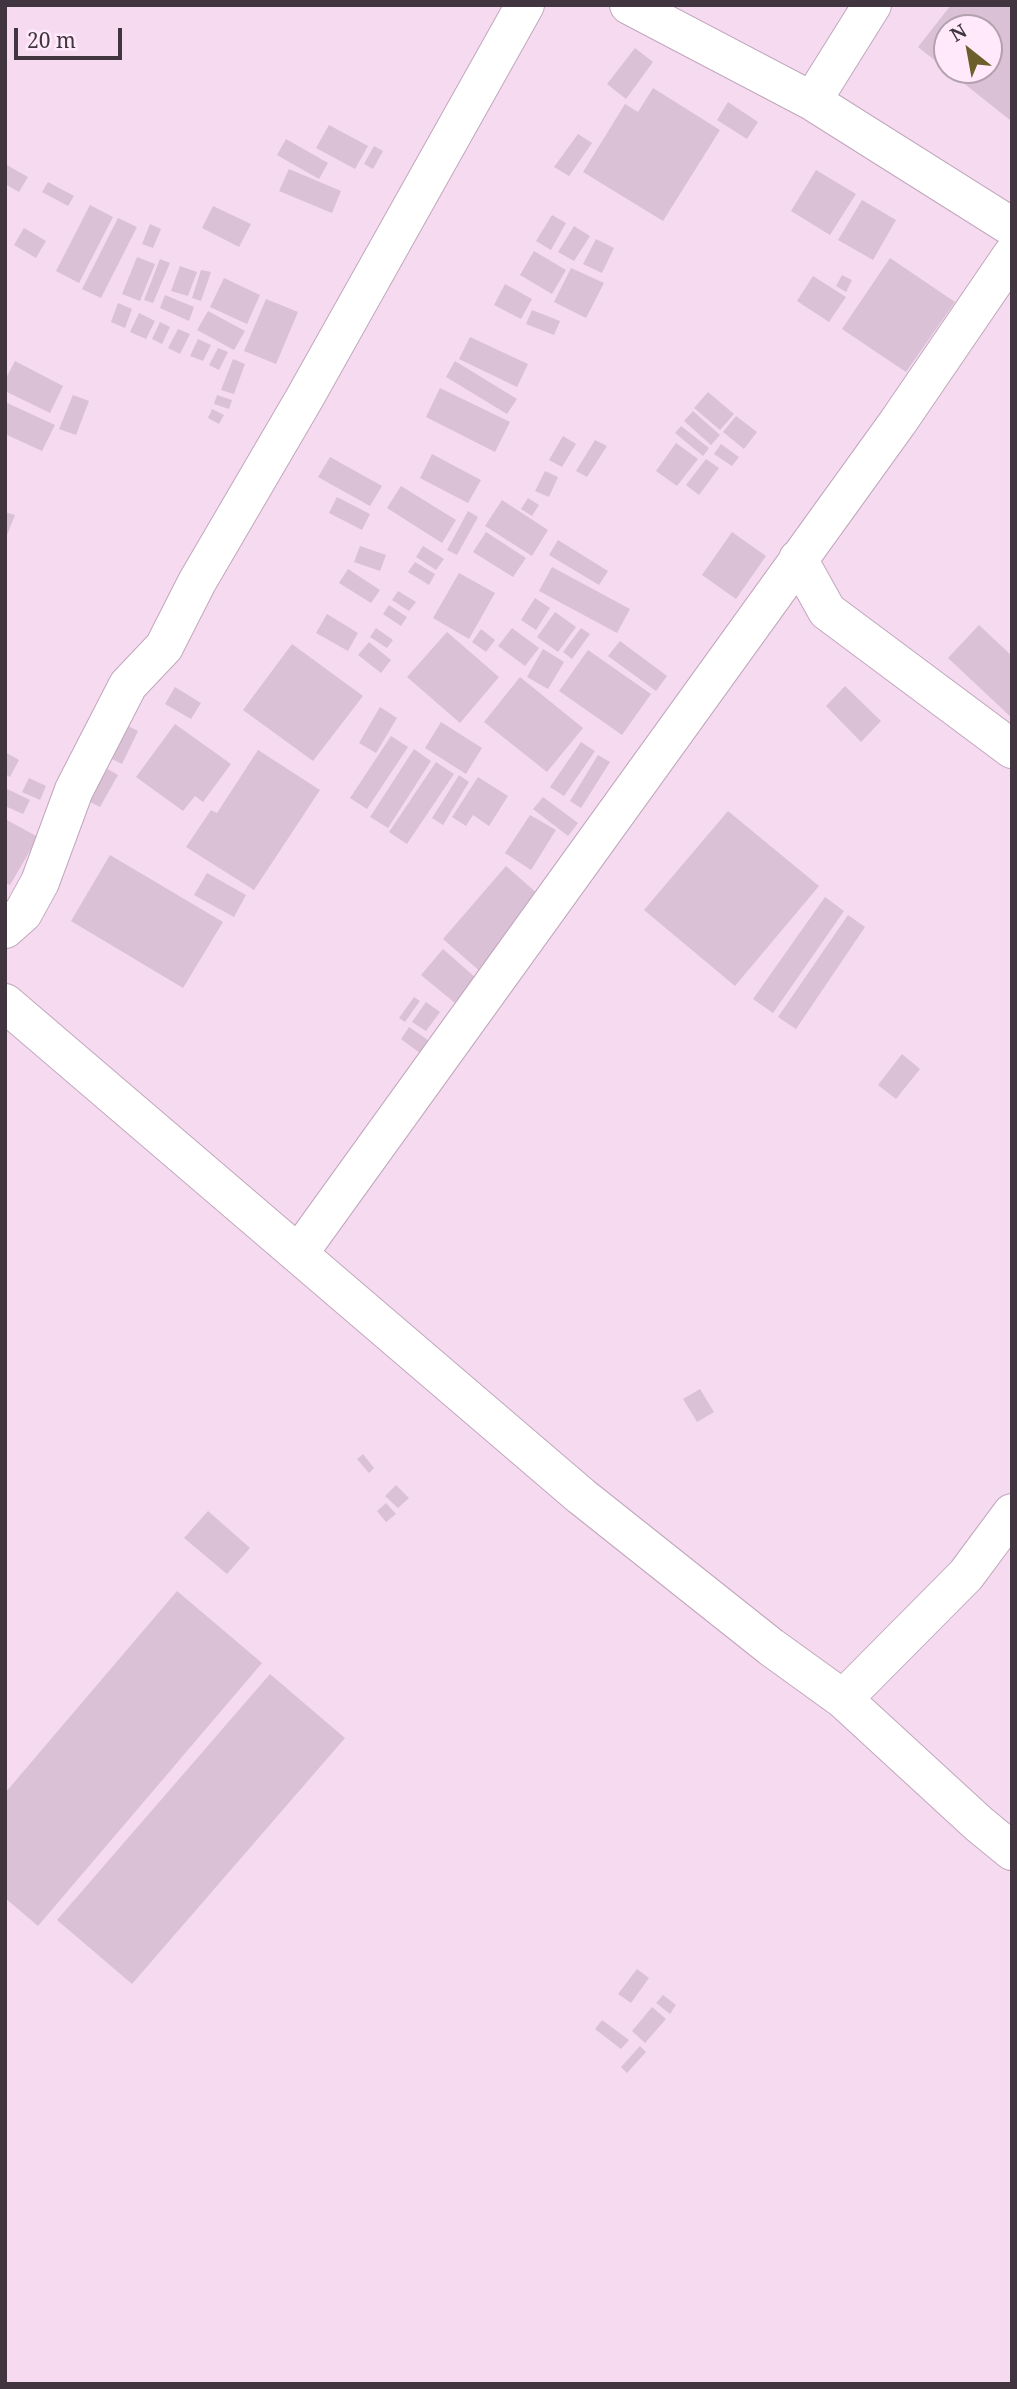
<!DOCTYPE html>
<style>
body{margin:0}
#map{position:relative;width:1017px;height:2389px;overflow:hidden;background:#f5daf0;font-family:"Noto Serif",serif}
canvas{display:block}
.frame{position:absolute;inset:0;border:7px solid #41363f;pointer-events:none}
.north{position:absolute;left:933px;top:14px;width:70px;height:70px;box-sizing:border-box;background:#ffe9fb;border:2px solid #b3a1b0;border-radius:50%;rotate:329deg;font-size:19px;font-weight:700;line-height:28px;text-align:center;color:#41363f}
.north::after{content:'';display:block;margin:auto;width:24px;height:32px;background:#6d5f2c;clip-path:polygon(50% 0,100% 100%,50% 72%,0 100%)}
.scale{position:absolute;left:14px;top:28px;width:108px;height:32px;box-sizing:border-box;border:4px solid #41363f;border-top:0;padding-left:9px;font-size:21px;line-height:24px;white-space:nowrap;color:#41363f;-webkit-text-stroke:5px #ffe9fb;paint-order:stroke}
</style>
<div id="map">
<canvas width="1017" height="2389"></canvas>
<div class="frame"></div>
<div class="north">N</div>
<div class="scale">20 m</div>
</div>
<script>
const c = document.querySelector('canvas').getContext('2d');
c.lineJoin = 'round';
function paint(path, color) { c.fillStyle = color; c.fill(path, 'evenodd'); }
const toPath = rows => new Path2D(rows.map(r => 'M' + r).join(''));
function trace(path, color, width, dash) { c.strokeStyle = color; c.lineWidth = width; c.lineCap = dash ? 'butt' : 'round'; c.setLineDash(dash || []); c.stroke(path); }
const building = toPath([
 [951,5,1012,5,1012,117,1010,120,947,70,989,70,989,28,947,28,947,70,918,47],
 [635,48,653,62,626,99,607,84],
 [653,88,720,130,663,221,583,172,625,104,638,112],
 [728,102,758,122,747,139,717,120],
 [329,125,368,146,355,169,316,148],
 [578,134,592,143,569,176,554,167],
 [286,139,328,163,319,179,277,155],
 [374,146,383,151,373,169,364,164],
 [5,164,28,177,19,192,5,184],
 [289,169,341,191,332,213,279,191],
 [816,170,856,194,830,235,791,211],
 [48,182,74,196,68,206,42,192],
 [862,200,896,220,873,260,838,240],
 [90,205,113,217,79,283,56,271],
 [213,206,251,224,239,247,202,228],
 [552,215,566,223,551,250,536,241],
 [118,218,137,227,101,298,82,289],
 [150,224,161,229,153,248,142,244],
 [574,226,590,236,574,261,558,252],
 [24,228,46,241,36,258,14,245],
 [596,239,614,248,602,273,583,264],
 [534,251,566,270,552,294,520,275],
 [137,257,155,264,140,301,122,294],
 [890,258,955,302,906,372,842,329],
 [160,259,170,263,153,303,144,300],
 [180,266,197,272,188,296,171,291],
 [571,268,604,283,586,318,554,302],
 [201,270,211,272,201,301,192,298],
 [842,275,852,280,846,292,836,286],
 [813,276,846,297,829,322,797,301],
 [224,278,260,295,247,324,210,307],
 [505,284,532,299,521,319,494,305],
 [165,295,194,307,189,321,160,308],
 [266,299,298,312,276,364,244,351],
 [118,303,132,309,125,328,111,322],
 [532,310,560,321,554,335,526,324],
 [208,311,245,331,234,350,197,330],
 [139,313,155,321,146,339,130,332],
 [160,322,170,327,162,344,152,339],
 [178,329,190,334,180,354,168,348],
 [470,337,528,364,517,387,459,359],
 [198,339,211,345,203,361,190,356],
 [218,348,228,352,219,370,209,365],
 [233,359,245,364,234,394,221,390],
 [15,361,63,386,50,413,5,391,5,380],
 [455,361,517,399,507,414,446,377],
 [440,388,510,422,495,452,426,417],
 [708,392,734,414,720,430,694,408],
 [73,395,89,401,76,435,59,429],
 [217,395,232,400,229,409,214,404],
 [5,402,55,425,42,451,5,434],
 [212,409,224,415,219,424,208,418],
 [693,411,720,435,711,445,684,421],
 [736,416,757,432,744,449,723,432],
 [681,426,709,448,703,456,675,433],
 [563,436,576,444,562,467,549,460],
 [595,440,607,446,587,477,576,471],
 [676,443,698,459,677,486,656,471],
 [721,444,739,457,732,466,714,454],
 [432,454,481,480,468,503,420,478],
 [330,457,382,486,370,506,318,477],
 [706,459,719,468,699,495,686,485],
 [545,471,558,477,549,497,535,491],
 [401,486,456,520,442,543,387,508],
 [337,497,370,514,362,530,329,513],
 [528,498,539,505,532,516,521,509],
 [502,500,548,530,532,556,485,526],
 [468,511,478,517,457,555,447,550],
 [5,512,15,515,5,540],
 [486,532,526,558,513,577,473,552],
 [732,532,766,556,736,599,702,575],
 [558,540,608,571,599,585,549,555],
 [360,546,386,555,380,571,354,562],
 [423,546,444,559,436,570,416,557],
 [415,562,435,574,429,585,408,572],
 [552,567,630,609,617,633,539,591],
 [348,569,380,590,371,603,339,583],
 [459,573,495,593,469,639,433,618],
 [398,591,416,602,409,611,392,600],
 [535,598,550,608,536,630,521,620],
 [389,605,407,617,401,626,383,614],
 [555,612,576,627,558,652,537,637],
 [327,614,358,633,348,651,316,633],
 [979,625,1012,656,1012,718,948,658],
 [376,628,393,640,387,648,370,637],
 [512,628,539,648,525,666,498,646],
 [581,628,590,634,572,659,563,652],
 [481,629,495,640,486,652,472,642],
 [447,632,499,677,460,723,407,677],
 [620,641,667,676,656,691,608,656],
 [369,642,391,660,381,673,358,655],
 [292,644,363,696,313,761,243,710],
 [543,649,564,662,548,689,527,677],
 [588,650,651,694,622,735,559,691],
 [520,677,583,728,547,772,484,722],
 [845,686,881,721,861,742,826,706],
 [175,687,201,703,191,719,165,704],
 [380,707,397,718,376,753,359,743],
 [116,720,138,731,122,764,100,753],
 [441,722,482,748,466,774,425,748],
 [175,724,231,764,203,802,195,796,183,811,136,777],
 [391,736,408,747,367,809,350,798],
 [581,742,595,751,564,796,550,787],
 [414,749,431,761,388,828,370,817],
 [258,750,320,790,254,890,186,847,211,810,217,813],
 [5,752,19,760,10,777,5,774],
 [598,755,610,762,581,808,570,801],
 [436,762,454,774,407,844,389,832],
 [97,763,118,775,100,807,79,796],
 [459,775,469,782,443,825,432,818],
 [478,777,508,796,489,826,473,815,466,826,452,817],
 [29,778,46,786,40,800,22,792],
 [5,788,30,800,23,814,5,806],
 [543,797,578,823,568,836,533,809],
 [728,811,819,886,735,986,644,910],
 [530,815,556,830,531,870,505,853],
 [5,819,38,837,10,885,5,883],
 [110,855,223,922,183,988,71,921],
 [506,866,546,901,483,974,443,939],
 [207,873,246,895,234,917,194,895],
 [825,897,844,911,773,1013,753,999],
 [848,915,865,927,796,1029,778,1017],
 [443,949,476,978,455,1003,421,975],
 [414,997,420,1001,405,1022,399,1018],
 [426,1002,440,1012,426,1031,412,1022],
 [409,1027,428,1040,420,1053,401,1039],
 [902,1054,920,1069,896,1099,878,1085],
 [700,1389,714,1412,697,1422,683,1399],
 [363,1454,374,1468,369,1473,357,1459],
 [396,1485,409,1498,398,1508,385,1496],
 [386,1503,396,1514,386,1522,377,1511],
 [208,1511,250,1548,227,1574,184,1538],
 [177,1591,262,1663,38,1926,5,1898,5,1793],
 [270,1674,345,1738,132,1984,57,1920],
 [637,1969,649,1978,631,2003,618,1994],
 [663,1995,676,2005,670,2014,656,2003],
 [652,2007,666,2019,645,2043,632,2031],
 [602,2020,629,2040,621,2049,595,2029],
 [640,2046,646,2052,627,2073,621,2067]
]);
const minor = toPath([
 [629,5,812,101,1012,227],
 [812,101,872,5],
 [798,559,827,611,1012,749],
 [5,929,23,913,40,882,74,790,128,685,164,647,197,582,304,399,525,5],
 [5,1003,581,1496,771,1647,843,1699,966,1575,1012,1513],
 [299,1253,898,422,1012,255],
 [843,1699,979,1824,1012,1851]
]);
paint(building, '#dbc1d6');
trace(minor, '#c1a7bc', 40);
trace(minor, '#fff', 38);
</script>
